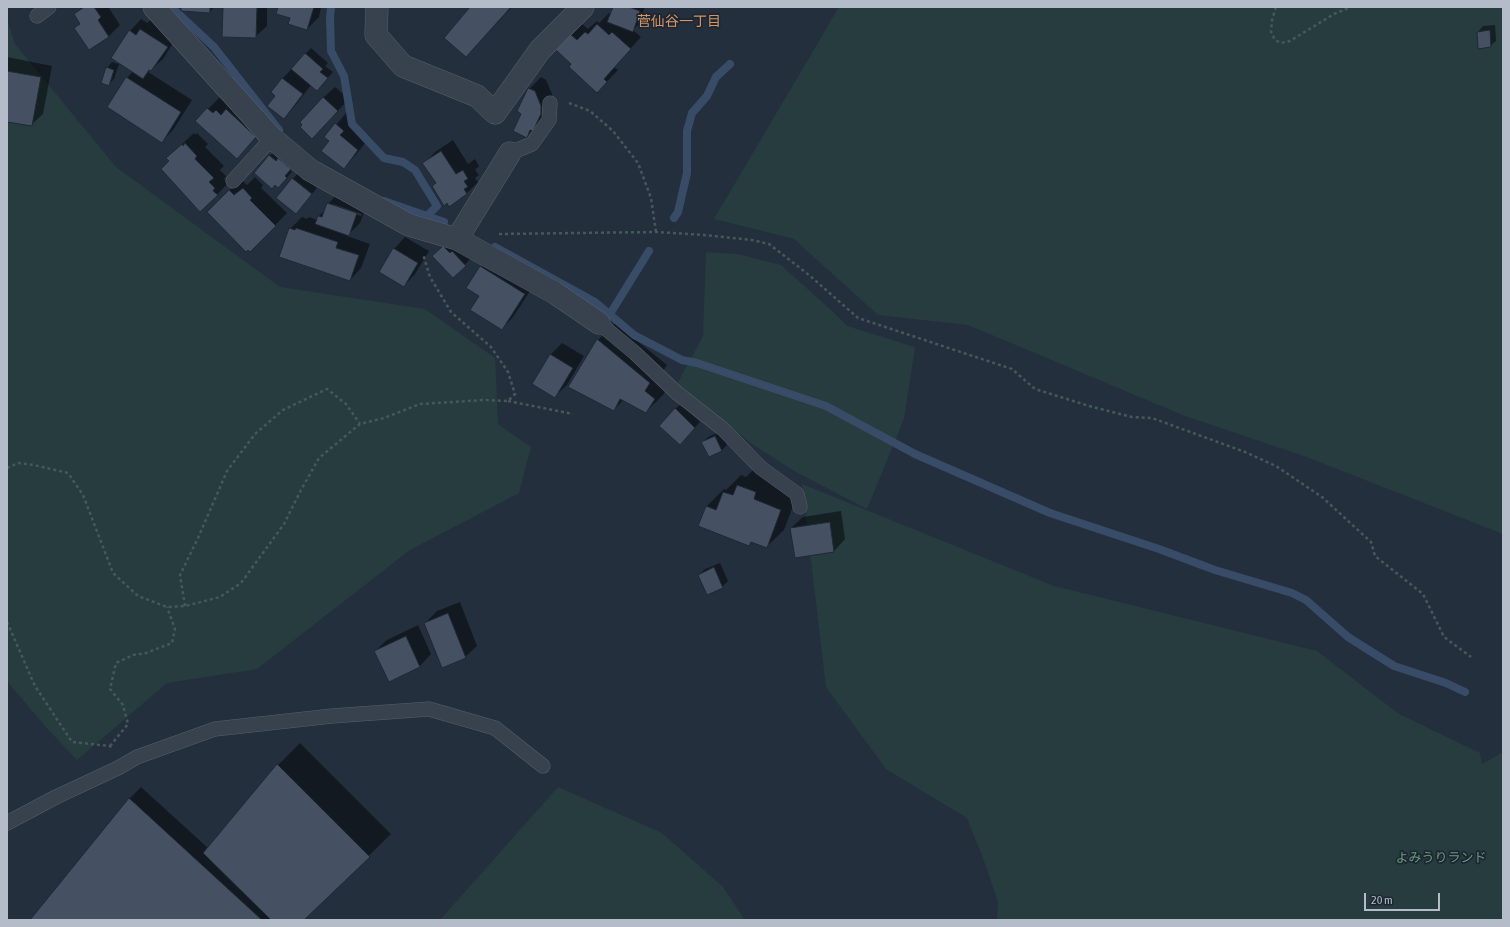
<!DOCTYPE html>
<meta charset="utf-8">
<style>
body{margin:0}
#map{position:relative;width:1510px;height:927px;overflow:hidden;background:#242f3e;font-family:"Asap Condensed",sans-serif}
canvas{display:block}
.frame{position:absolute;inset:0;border:8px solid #b4bcc9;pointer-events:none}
.scale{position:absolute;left:1364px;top:893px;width:76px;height:18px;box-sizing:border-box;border:2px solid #b4bcc9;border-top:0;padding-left:5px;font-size:12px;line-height:14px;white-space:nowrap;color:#b4bcc9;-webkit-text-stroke:3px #1d2633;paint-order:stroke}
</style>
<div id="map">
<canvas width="1510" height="927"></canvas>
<div class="frame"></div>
<div class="scale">20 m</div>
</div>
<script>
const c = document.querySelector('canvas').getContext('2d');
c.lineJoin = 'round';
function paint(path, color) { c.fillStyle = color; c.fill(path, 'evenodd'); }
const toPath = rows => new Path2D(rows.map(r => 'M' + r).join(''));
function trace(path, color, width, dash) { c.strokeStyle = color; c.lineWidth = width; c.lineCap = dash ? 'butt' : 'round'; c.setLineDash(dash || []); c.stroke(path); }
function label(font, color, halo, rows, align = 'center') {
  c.font = font + ' "Asap Condensed","Noto Sans JP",sans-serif'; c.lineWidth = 3.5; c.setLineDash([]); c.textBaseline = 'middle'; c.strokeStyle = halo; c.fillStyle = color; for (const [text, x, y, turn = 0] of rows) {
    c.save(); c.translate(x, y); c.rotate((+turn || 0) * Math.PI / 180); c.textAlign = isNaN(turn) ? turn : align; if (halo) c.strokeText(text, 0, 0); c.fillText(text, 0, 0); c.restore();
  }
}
const green = toPath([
 [839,7,1503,7,1503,534,1304,456,1185,416,968,325,878,315,794,239,714,219],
 [7,19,15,44,116,167,280,287,425,309,495,358,498,424,531,447,519,493,410,550,257,669,167,683,77,760,44,725,7,681],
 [706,252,738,254,781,265,832,311,847,326,915,347,904,419,867,509,794,471,749,442,677,384,703,336],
 [802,484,1054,586,1317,651,1399,714,1480,753,1482,764,1503,752,1503,920,997,920,998,902,983,858,967,818,886,769,826,687],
 [558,787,662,833,723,887,745,920,440,920]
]);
const shadow = toPath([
 [82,7,110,7,109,8,120,25,109,36,76,28,81,23,75,14],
 [182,7,214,7,210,12],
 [224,7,267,7,267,26,255,37],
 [279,7,321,7,319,17,307,29],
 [472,7,512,7,466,56],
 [614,7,645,7,638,25,633,30,641,37,614,67,618,70,597,92,573,64,571,35,582,24,588,29,597,21,599,23,609,13,611,15],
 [153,18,178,35,163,59,148,72,192,100,173,130,162,141,127,78,133,71,112,58,130,31,141,19,147,23],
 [1495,25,1496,41,1490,46,1478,32,1483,26],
 [311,48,328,63,325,66,333,72,322,84,311,85,295,106,284,118,276,95,272,92,283,78],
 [7,57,52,66,43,114,31,125,7,121],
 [112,62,119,64,114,79,108,85,107,68],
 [541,77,546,80,552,94,553,101,538,125,526,137,522,113,529,89],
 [335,87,349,99,312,138,323,98],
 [220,97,225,102,267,125,237,158,196,121],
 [347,112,355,118,351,123,369,138,355,156,344,167,330,141,326,137],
 [194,133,195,135,197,133,208,144,205,147,224,166,220,170,226,176,224,179,228,183,217,195,167,158],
 [453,140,468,164,475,159,479,166,475,170,479,175,475,178,478,182,467,193,449,205,424,163,435,152],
 [275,150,296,163,290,170,292,172,284,181,255,173],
 [298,173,317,188,296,213,293,179],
 [255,177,263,185,261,188,287,213,250,251,208,212,241,179,247,185],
 [339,192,368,202,360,223,349,234,348,234,347,236,370,244,361,268,350,280,290,229,302,217,307,219,309,217,317,220,319,216,326,209,328,204],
 [333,204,362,214,361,216,332,206],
 [405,237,429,251,415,274,404,286,394,249],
 [449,241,458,246,470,259,453,277,433,256],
 [493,255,536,282,513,317,502,329,480,295,468,288,481,267],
 [615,323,667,365,661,374,672,381,663,395,646,412,623,400,614,410,570,386,598,340],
 [562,343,584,356,567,385,555,396,551,354],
 [681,404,700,422,685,438,675,409],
 [721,431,727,445,722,450,703,442,708,437],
 [755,468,798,493,784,530,766,547,752,542,749,545,699,525,707,506,724,489,726,490,741,475,746,477],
 [841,511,845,539,834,551,795,557,791,528,803,517],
 [720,563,728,581,722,587,699,575,705,569],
 [460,602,477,646,465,657,425,623,437,611],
 [418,625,431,654,420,666,389,680,375,651,387,640],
 [300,743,391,834,303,920,31,920,130,798,141,787,208,848,278,765]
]);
const stream = toPath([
 [171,7,214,47,279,130],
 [331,7,330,18,331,51,344,76,352,124,384,158,403,162,415,170,437,206,428,215],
 [384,201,444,222],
 [674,218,678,212,687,173,687,131,692,113,707,96,716,77,730,64],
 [495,247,595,302,634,335,682,360,697,363,826,406,915,454,1050,513,1159,549,1215,570,1292,593,1306,600,1348,637,1394,666,1446,683,1465,692],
 [610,314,649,251]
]);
const building = toPath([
 [84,7,94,7,101,17,98,20,109,37,89,50,74,28,80,24,74,14,84,7],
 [181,7,210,7,210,13,181,11,181,7],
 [223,7,257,7,256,38,222,37,223,7],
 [278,7,314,7,307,30,288,24,290,18,276,14,278,7],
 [470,7,511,7,466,57,444,38,470,7],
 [613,7,629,7,640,11,633,32,607,22,613,7],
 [597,24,609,35,612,32,631,49,604,79,607,82,597,93,569,67,571,64,556,50,570,34,577,40,585,32,588,34,597,24],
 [140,29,168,47,151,71,149,70,143,79,111,58,129,30,136,35,140,29],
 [1490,30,1491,47,1478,49,1477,32,1490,30],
 [305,53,323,69,320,72,328,78,317,91,291,69,305,53],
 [106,67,114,70,109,86,101,83,106,67],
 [7,71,41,77,32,126,7,122,7,71],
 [126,77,181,112,162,143,107,107,126,77],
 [282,78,303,94,284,119,267,106,275,96,271,92,282,78],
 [528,88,535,91,541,106,541,114,533,131,530,130,527,138,513,131,521,114,517,111,528,88],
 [323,97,338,111,312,139,300,127,302,125,300,122,323,97],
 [207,108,213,113,216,110,221,115,226,109,256,137,237,159,195,121,207,108],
 [335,123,344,131,340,135,358,150,344,169,321,151,329,141,324,137,335,123],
 [185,143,197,156,195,159,214,178,209,182,215,188,213,191,218,195,200,212,161,169,169,161,166,158,182,144,183,146,185,143],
 [441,151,456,174,463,170,468,179,464,181,468,187,464,189,467,194,449,207,447,203,444,206,432,186,436,183,422,163,441,151],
 [269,155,276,161,278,158,291,169,285,176,287,178,278,188,275,185,272,189,254,173,269,155],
 [292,178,312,194,296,214,276,198,292,178],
 [243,188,252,198,250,200,276,226,250,252,248,250,246,252,207,212,229,190,234,195,243,188],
 [327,203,357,213,349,236,315,224,318,216,322,217,327,203],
 [289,228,295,230,296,228,338,242,336,248,359,255,350,281,279,257,289,228],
 [443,246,450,253,452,251,466,266,453,278,432,256,443,246],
 [393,248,418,263,404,287,379,272,393,248],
 [480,266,525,294,502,330,470,310,479,296,466,288,480,266],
 [597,339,650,383,645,391,655,399,646,413,620,399,614,411,568,387,597,339],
 [550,354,573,368,555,398,532,384,550,354],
 [675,408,695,428,680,445,659,426,675,408],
 [715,436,722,451,709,457,701,442,715,436],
 [737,485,756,492,754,499,781,510,767,548,751,542,749,546,698,526,706,506,716,510,723,492,733,495,737,485],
 [830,522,834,552,795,558,790,528,830,522],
 [714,567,723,588,707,595,698,575,714,567],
 [448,613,466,658,442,668,424,623,448,613],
 [406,636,420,667,389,682,374,651,406,636],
 [277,764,370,857,304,920,271,920,203,853,277,764],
 [129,798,262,920,30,920,129,798]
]);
const path = toPath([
 [1276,7,1272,20,1271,32,1275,40,1281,43,1290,41,1334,14,1351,7],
 [569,103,590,111,613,131,638,163,651,198,656,232],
 [499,234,656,232,704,235,752,240,769,244,809,275,858,318,1012,369,1035,389,1089,406,1132,417,1152,418,1245,452,1276,466,1322,497,1371,542,1375,556,1423,594,1444,637,1471,657],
 [508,401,573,414],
 [7,468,18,463,34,465,68,473,83,495,113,573,138,596,167,607,185,606,220,597,241,583,284,524,301,490,319,458,360,424,384,418,420,404,484,400,508,401,515,394,508,372,491,347,451,312,430,277,423,254],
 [185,606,180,575,198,538,227,471,255,434,283,410,327,389,346,404,360,424],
 [7,622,35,686,72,742,110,746,111,749],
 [110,746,128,724,123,705,110,689,116,663,133,655,146,653,172,643,175,629,167,607]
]);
const service = toPath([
 [37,16,49,7],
 [510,153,532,144,549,120,550,103],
 [233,181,272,138],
 [599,323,635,353,677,393,723,429,761,468,797,494,800,507],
 [7,823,56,797,118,768,137,757,215,729,332,716,429,709,495,728,543,766]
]);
const minor = toPath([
 [154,7,272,138,310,170,409,225,457,239,555,293,599,323],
 [377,7,376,35,403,66,477,96,495,113,540,50,583,7],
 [457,239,510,153]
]);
const parkNames = [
 ["よみうりランド",1441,858]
];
const neighbourhoodNames = [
 ["菅仙谷一丁目",679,22]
];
paint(green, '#263c3f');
paint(shadow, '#0007');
trace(stream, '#394c67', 8);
paint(building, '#455162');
trace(building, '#1f2835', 1);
trace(service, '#565f6c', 15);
trace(minor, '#565f6c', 23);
trace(path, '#44595c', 2.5, [3, 3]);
trace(service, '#38414e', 14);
trace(minor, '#38414e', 22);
label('13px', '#6b9a76', '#1d2633', parkNames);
label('14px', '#d59563', '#1d2633', neighbourhoodNames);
</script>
